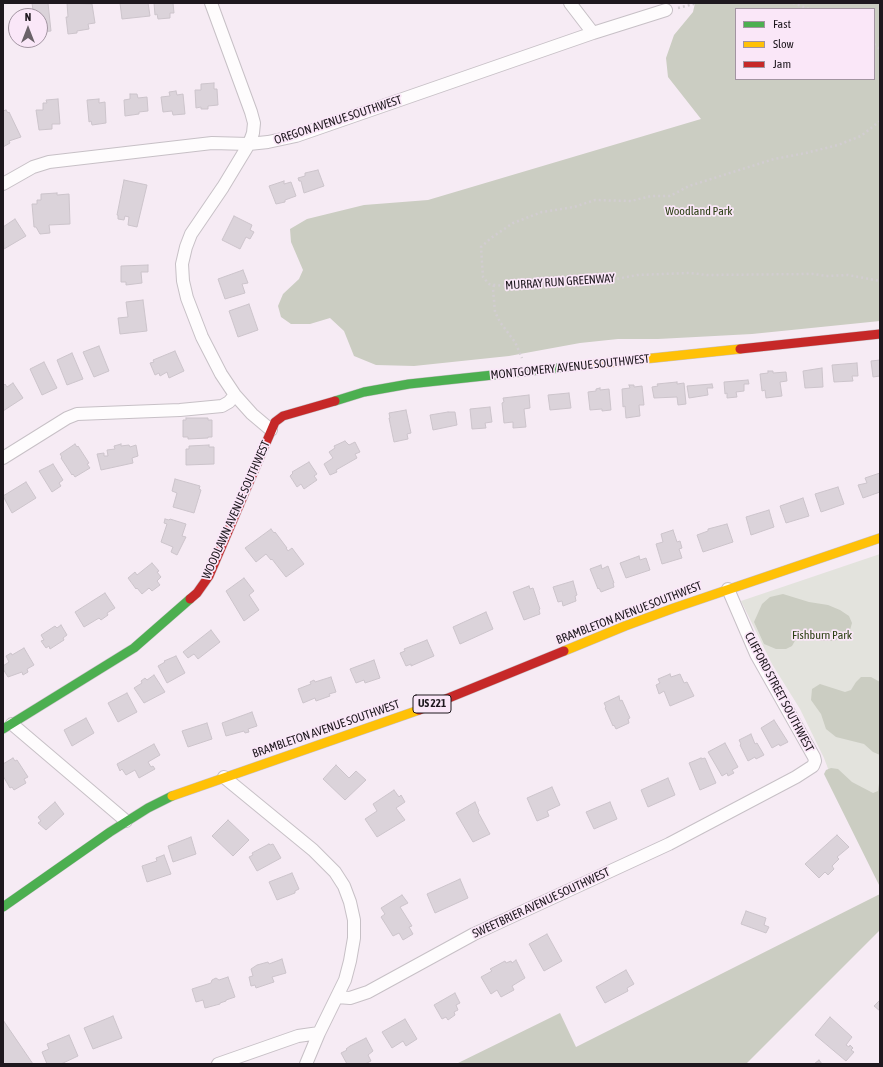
<!DOCTYPE html>
<style>
body{margin:0}
#map{position:relative;width:883px;height:1067px;overflow:hidden;background:#f6ebf4;font-family:"Asap Condensed",sans-serif}
canvas{display:block}
.frame{position:absolute;inset:0;border:4px solid #1e181e;pointer-events:none}
.legend{position:absolute;left:735px;top:8px;width:140px;height:72px;box-sizing:border-box;background:#fae7f8;border:1px solid #a294a1;margin:0;padding:5px 7px;list-style:none;font-size:12px;color:#1e181e}
.legend li{display:flex;align-items:center;gap:8px;height:20px}
.legend b{width:20px;border:1px solid #a294a1}
.north{position:absolute;left:8px;top:8px;width:40px;height:40px;box-sizing:border-box;background:#fae7f8;border:1px solid #a294a1;border-radius:50%;rotate:0deg;font-size:11px;font-weight:700;line-height:16px;text-align:center;color:#1e181e}
.north::after{content:'';display:block;margin:auto;width:14px;height:18px;background:#6a6269;clip-path:polygon(50% 0,100% 100%,50% 72%,0 100%)}
</style>
<div id="map">
<canvas width="883" height="1067"></canvas>
<div class="frame"></div>
<ul class="legend">
<li><b style="height:5px;background:#4caf50"></b>Fast</li>
<li><b style="height:5px;background:#ffc107"></b>Slow</li>
<li><b style="height:5px;background:#c62828"></b>Jam</li>
</ul>
<div class="north">N</div>
</div>
<script>
const c = document.querySelector('canvas').getContext('2d');
c.lineJoin = 'round';
function paint(path, color) { c.fillStyle = color; c.fill(path, 'evenodd'); }
const toPath = rows => new Path2D(rows.map(r => 'M' + r).join(''));
function trace(path, color, width, dash) { c.strokeStyle = color; c.lineWidth = width; c.lineCap = dash ? 'butt' : 'round'; c.setLineDash(dash || []); c.stroke(path); }
function label(font, color, halo, rows, align = 'center') {
  c.font = font + ' "Asap Condensed",sans-serif'; c.lineWidth = 3.5; c.setLineDash([]); c.textBaseline = 'middle'; c.strokeStyle = halo; c.fillStyle = color; for (const [text, x, y, turn = 0] of rows) {
    c.save(); c.translate(x, y); c.rotate((+turn || 0) * Math.PI / 180); c.textAlign = isNaN(turn) ? turn : align; if (halo) c.strokeText(text, 0, 0); c.fillText(text, 0, 0); c.restore();
  }
}
const green = toPath([
 [880,554,880,874,832,779,824,758,800,709,772,664,741,601]
]);
const forest = toPath([
 [695,3,880,3,880,321,752,334,658,339,618,339,580,343,509,356,414,366,376,365,354,356,344,331,330,318,310,324,291,324,281,317,278,306,283,294,299,279,303,270,291,242,290,229,307,219,364,205,428,200,701,119,668,77,666,58,674,35,693,12],
 [736,9,874,9,874,79,736,79],
 [783,594,809,602,828,605,840,610,849,616,852,623,850,630,843,637,834,641,821,641,811,636,803,636,796,639,792,646,786,649,776,649,764,644,754,622,762,604,770,597],
 [861,677,871,677,880,682,880,755,873,752,864,744,836,737,826,729,821,714,811,700,812,689,820,684,845,692,851,690,856,682],
 [831,768,838,769,852,782,873,793,878,791,880,776,880,887,824,774,826,770],
 [880,894,880,930,746,1064,456,1064,560,1013,576,1047]
]);
const building = toPath([
 [32,3,48,3,51,31,40,32,40,16,26,16,25,10,33,10,32,3],
 [67,3,92,4,95,23,88,24,89,29,77,31,77,33,68,34,66,17,68,17,67,3],
 [120,3,148,3,150,16,122,19,120,3],
 [154,3,173,3,174,13,170,13,170,18,158,19,157,14,155,15,154,3],
 [214,83,214,89,217,89,218,105,208,106,208,109,201,109,201,107,196,108,195,90,201,90,201,84,214,83],
 [176,91,177,95,183,94,185,114,173,115,172,111,163,112,161,97,170,96,169,92,176,91],
 [130,94,137,94,138,98,147,97,148,111,139,112,139,114,125,116,124,100,130,99,130,94],
 [58,99,60,124,52,124,52,129,39,130,36,110,43,110,43,103,47,103,46,100,58,99],
 [99,99,99,103,105,102,106,123,92,125,91,121,89,122,87,100,99,99],
 [6,110,8,113,9,112,21,137,9,141,10,143,3,147,3,111,6,110],
 [318,170,324,186,304,193,301,181,299,181,298,178,305,176,305,173,318,170],
 [124,180,147,185,137,227,128,225,129,217,125,216,124,220,118,219,118,215,117,215,124,180],
 [284,181,284,184,291,182,296,196,285,200,285,202,276,204,269,186,284,181],
 [57,193,57,195,69,194,70,224,49,225,50,233,40,234,36,227,34,227,32,204,37,204,37,200,41,200,41,194,57,193],
 [234,216,252,225,250,230,254,232,250,239,246,237,240,249,222,240,234,216],
 [15,219,26,236,4,249,3,227,15,219],
 [148,265,148,272,141,272,142,283,126,285,126,282,121,282,121,266,148,265],
 [243,270,248,283,242,284,245,293,225,299,218,279,243,270],
 [143,300,147,331,120,334,118,318,128,317,126,302,143,300],
 [249,304,258,330,238,337,229,311,249,304],
 [99,346,109,371,94,377,83,352,99,346],
 [175,351,184,371,169,378,167,372,160,376,159,373,155,375,150,363,154,362,153,360,175,351],
 [72,353,83,379,67,385,57,360,72,353],
 [880,360,880,376,873,377,871,361,880,360],
 [44,362,57,388,42,395,30,369,44,362],
 [857,363,858,376,852,376,853,381,834,382,832,365,857,363],
 [822,368,823,387,805,388,803,371,822,368],
 [768,371,773,371,773,373,786,372,787,381,780,382,782,396,766,398,765,390,762,391,760,374,768,373,768,371],
 [748,380,749,384,744,384,744,391,736,392,737,397,727,398,727,393,725,394,724,382,748,380],
 [677,382,677,384,684,383,686,404,678,405,677,397,654,398,652,387,658,386,657,384,677,382],
 [13,383,23,398,3,411,3,386,5,384,7,387,13,383],
 [712,384,713,388,707,388,708,395,689,398,687,386,712,384],
 [629,385,634,385,634,387,642,386,644,405,639,405,640,416,626,418,625,406,623,407,622,389,630,388,629,385],
 [600,388,600,390,609,389,611,410,602,411,602,409,590,410,588,392,596,391,596,389,600,388],
 [569,393,571,408,550,410,548,395,569,393],
 [529,395,530,408,524,409,526,427,513,428,513,422,504,423,502,403,504,402,503,398,529,395],
 [490,407,492,422,485,423,486,428,472,429,470,409,490,407],
 [406,410,411,433,407,434,408,439,394,442,389,418,390,418,389,413,406,410],
 [448,412,455,412,457,425,433,430,430,415,448,412],
 [186,418,208,418,208,420,212,420,212,437,208,437,208,438,188,439,188,437,183,437,183,420,186,420,186,418],
 [345,441,349,445,355,442,360,452,355,454,357,458,336,470,337,472,330,475,324,464,333,458,329,452,335,448,334,446,345,441],
 [75,444,77,447,78,446,89,463,87,464,90,468,75,477,73,474,72,475,61,458,62,457,60,454,75,444],
 [121,444,121,446,129,445,130,447,136,445,138,456,132,458,133,463,101,470,97,454,104,453,104,456,108,456,107,450,115,449,114,446,121,444],
 [209,445,209,447,214,447,214,464,186,465,186,449,189,449,189,446,209,445],
 [309,462,317,474,314,476,317,480,304,489,301,484,297,487,290,476,293,473,292,472,309,462],
 [53,464,63,480,59,483,61,486,52,492,39,471,53,464],
 [880,473,880,492,863,498,858,485,867,483,865,478,880,473],
 [175,479,200,486,199,489,201,490,194,513,173,507,177,493,172,491,175,479],
 [26,482,36,498,12,513,3,496,26,482],
 [838,487,844,504,821,512,815,494,838,487],
 [803,498,809,516,786,523,780,506,803,498],
 [769,510,774,527,751,535,746,517,769,510],
 [165,519,169,520,170,519,186,524,182,536,186,537,177,555,171,552,173,547,161,542,167,524,164,523,165,519],
 [727,524,733,542,703,552,697,535,708,531,708,529,727,524],
 [271,529,274,533,275,532,287,548,286,548,288,551,292,548,304,564,286,577,275,563,272,559,271,560,266,554,256,562,245,548,271,529],
 [673,530,677,542,680,541,682,548,679,549,682,558,662,564,656,544,663,542,661,534,673,530],
 [639,556,640,560,646,558,650,570,626,578,620,563,639,556],
 [152,563,159,571,157,572,161,577,157,581,160,585,152,591,149,588,142,594,137,588,136,589,128,578,135,572,137,575,152,563],
 [601,565,602,569,608,566,614,583,613,583,614,587,601,592,599,588,598,589,590,569,601,565],
 [244,578,254,591,249,595,259,610,244,621,226,591,244,578],
 [573,581,577,595,575,596,576,601,563,606,562,601,558,602,553,587,573,581],
 [529,586,530,589,533,588,540,609,539,610,540,614,524,620,513,592,529,586],
 [105,593,115,608,107,613,108,615,101,620,99,618,84,627,75,612,105,593],
 [486,612,493,629,460,644,453,627,486,612],
 [61,625,67,635,63,638,64,640,50,649,49,646,46,648,41,641,44,640,41,635,55,626,57,628,61,625],
 [211,630,220,642,198,659,194,654,188,658,183,652,211,630],
 [427,640,434,656,411,666,411,664,406,666,400,653,405,651,404,649,427,640],
 [24,648,34,665,27,669,28,672,23,675,22,672,8,677,3,669,3,666,9,662,6,656,11,653,12,655,24,648],
 [176,656,185,673,167,683,158,666,165,662,164,661,176,656],
 [374,660,380,678,365,683,364,680,356,683,350,669,374,660],
 [670,674,671,677,680,674,684,683,687,682,694,696,670,706,664,691,659,694,656,685,660,683,658,679,670,674],
 [154,675,165,692,144,703,134,688,142,683,141,681,145,678,147,680,154,675],
 [331,677,336,692,329,694,330,696,316,701,315,698,303,703,298,689,311,684,310,682,314,680,315,682,331,677],
 [127,693,137,712,118,722,108,703,127,693],
 [619,696,620,701,622,700,630,718,628,719,629,723,616,729,614,725,613,726,605,708,606,707,604,703,619,696],
 [252,712,257,726,248,729,249,732,245,733,244,731,226,736,222,723,252,712],
 [86,718,94,733,72,746,64,730,86,718],
 [774,720,788,742,780,746,779,744,772,748,761,728,774,720],
 [207,723,212,739,188,747,182,731,207,723],
 [751,734,755,744,757,743,764,755,756,759,755,757,748,761,740,745,741,744,739,740,751,734],
 [725,743,738,767,732,770,734,773,728,776,727,773,722,776,708,752,725,743],
 [154,744,160,755,148,762,151,767,153,766,155,769,139,778,135,770,126,775,122,769,120,771,117,764,154,744],
 [13,758,15,761,17,760,28,777,24,779,26,783,14,790,12,787,10,788,3,776,3,764,13,758],
 [701,758,701,759,705,758,716,783,700,790,689,763,701,758],
 [336,765,349,778,356,771,366,780,345,800,323,779,336,765],
 [668,778,675,795,648,807,641,790,668,778],
 [552,787,560,805,547,811,549,816,537,821,527,798,552,787],
 [394,790,399,797,401,795,405,802,396,808,405,820,377,837,365,819,377,811,373,804,394,790],
 [55,802,64,814,46,830,38,823,41,821,38,817,55,802],
 [475,802,479,811,478,812,490,834,473,842,456,813,475,802],
 [610,802,617,819,594,829,586,812,610,802],
 [228,820,249,840,233,856,212,836,228,820],
 [837,835,849,847,837,857,839,859,832,866,834,869,828,875,825,872,819,878,805,864,837,835],
 [191,837,196,854,173,862,168,846,191,837],
 [269,844,270,845,273,844,281,858,257,871,249,857,253,855,252,853,269,844],
 [164,855,171,874,147,882,142,866,157,861,156,858,164,855],
 [292,873,299,889,295,891,295,893,277,900,269,882,292,873],
 [460,879,468,898,435,913,427,894,460,879],
 [402,895,408,903,400,907,412,926,409,927,413,934,403,940,399,933,393,936,381,917,385,914,381,908,402,895],
 [746,911,766,918,764,925,769,927,766,933,741,924,746,911],
 [547,934,562,961,544,971,529,944,547,934],
 [282,959,286,973,272,977,274,982,256,988,255,985,251,986,249,977,253,976,251,969,257,965,268,962,269,964,282,959],
 [516,960,525,978,512,986,514,990,501,997,497,990,491,994,481,977,492,971,490,969,505,961,506,963,511,961,512,963,516,960],
 [626,970,634,984,627,988,628,991,605,1003,596,987,626,970],
 [228,977,235,997,226,1000,226,1001,220,1003,220,1004,205,1008,203,1000,196,1002,192,989,211,983,212,980,216,978,219,980,228,977],
 [455,993,460,1003,456,1005,458,1010,454,1012,455,1015,448,1020,446,1017,442,1019,434,1005,455,993],
 [880,1000,880,1011,874,1006,880,1000],
 [113,1016,122,1038,93,1049,84,1028,113,1016],
 [830,1017,852,1037,846,1045,849,1047,850,1045,853,1048,851,1050,854,1052,846,1061,815,1035,830,1017],
 [405,1019,417,1039,406,1046,403,1041,392,1048,382,1032,405,1019],
 [3,1020,33,1064,3,1064,3,1020],
 [69,1035,78,1056,61,1064,47,1064,42,1052,49,1049,47,1044,69,1035],
 [366,1038,373,1051,368,1055,371,1061,365,1064,347,1064,341,1053,347,1050,346,1049,350,1046,366,1038],
 [819,1060,822,1064,814,1064,819,1060]
]);
const path = toPath([
 [793,3,809,9],
 [678,8,698,3],
 [874,44,880,49],
 [880,121,861,136,838,145,806,153,774,159,689,186,670,196,651,196,631,201,595,200,574,207,542,212,513,223,491,238,481,247,483,277,489,284,503,286,513,283,526,283,537,285,544,283,578,283,611,280,637,275,689,273,707,275,813,274,826,276,848,275,880,281],
 [494,285,493,289,495,312,500,322,515,342,522,358]
]);
const street = toPath([
 [211,3,251,112,254,123,253,133,249,144,223,187,191,234,186,247,182,264,183,281,187,298,202,337,221,374,235,395,252,414,271,430],
 [570,3,593,33],
 [3,184,33,167,49,162,212,143,249,144,268,142,296,136,593,33,666,10],
 [3,458,67,418,77,414,180,410,222,406,229,402,235,395],
 [12,724,126,821],
 [224,777,313,850,335,872,344,886,350,902,354,920,354,938,350,961,345,980,319,1033,306,1064],
 [337,997,350,998,368,992,474,934,669,844,796,777,813,766,815,761,814,757,756,654,728,589],
 [218,1064,298,1036,319,1033]
]);
const fast = toPath([
 [335,401,364,392,409,384,577,366],
 [3,729,134,648,190,599],
 [3,907,110,832,148,808,172,796]
]);
const slow = toPath([
 [577,366,740,349],
 [564,651,625,626,674,608,880,538],
 [172,796,419,710]
]);
const jam = toPath([
 [740,349,880,334],
 [190,599,197,593,209,576,275,422,283,416,335,401],
 [419,710,564,651]
]);
const shields = [
 [432,704,38]
];
const shieldNames = [
 ["US 221",432,704]
];
const streetNames = [
 ["OREGON AVENUE SOUTHWEST",338,120,-18],
 ["MURRAY RUN GREENWAY",560,282,-4],
 ["MONTGOMERY AVENUE SOUTHWEST",570,367,-6],
 ["WOODLAWN AVENUE SOUTHWEST",236,510,-66],
 ["BRAMBLETON AVENUE SOUTHWEST",629,613,-21],
 ["CLIFFORD STREET SOUTHWEST",779,692,62],
 ["BRAMBLETON AVENUE SOUTHWEST",326,729,-19],
 ["SWEETBRIER AVENUE SOUTHWEST",541,903,-25]
];
const parkNames = [
 ["Woodland Park",699,211],
 ["Fishburn Park",822,635]
];
paint(green, '#e3e3dd');
paint(forest, '#cbcdc2');
paint(building, '#dbd3da');
trace(building, '#ccc4cb', 1);
trace(street, '#c7c0c6', 14);
trace(fast, '#c7c0c6', 10);
trace(slow, '#c7c0c6', 10);
trace(jam, '#c7c0c6', 10);
trace(path, '#d2cdd1', 2.5, [2, 3]);
trace(street, '#fefcfd', 12);
trace(fast, '#4caf50', 9);
trace(slow, '#ffc107', 9);
trace(jam, '#c62828', 9);
for (const [x, y, w] of shields) { const box = new Path2D(); box.roundRect(x - w / 2, y - 9, w, 18, 3); c.fillStyle = '#fae7f8'; c.fill(box); trace(box, '#1e181e', 1); }
label('bold 11px', '#1e181e', null, shieldNames);
label('12px', '#1e181e', '#fae7f8', streetNames);
label('12px', '#2c3f13', '#fae7f8', parkNames);
</script>
